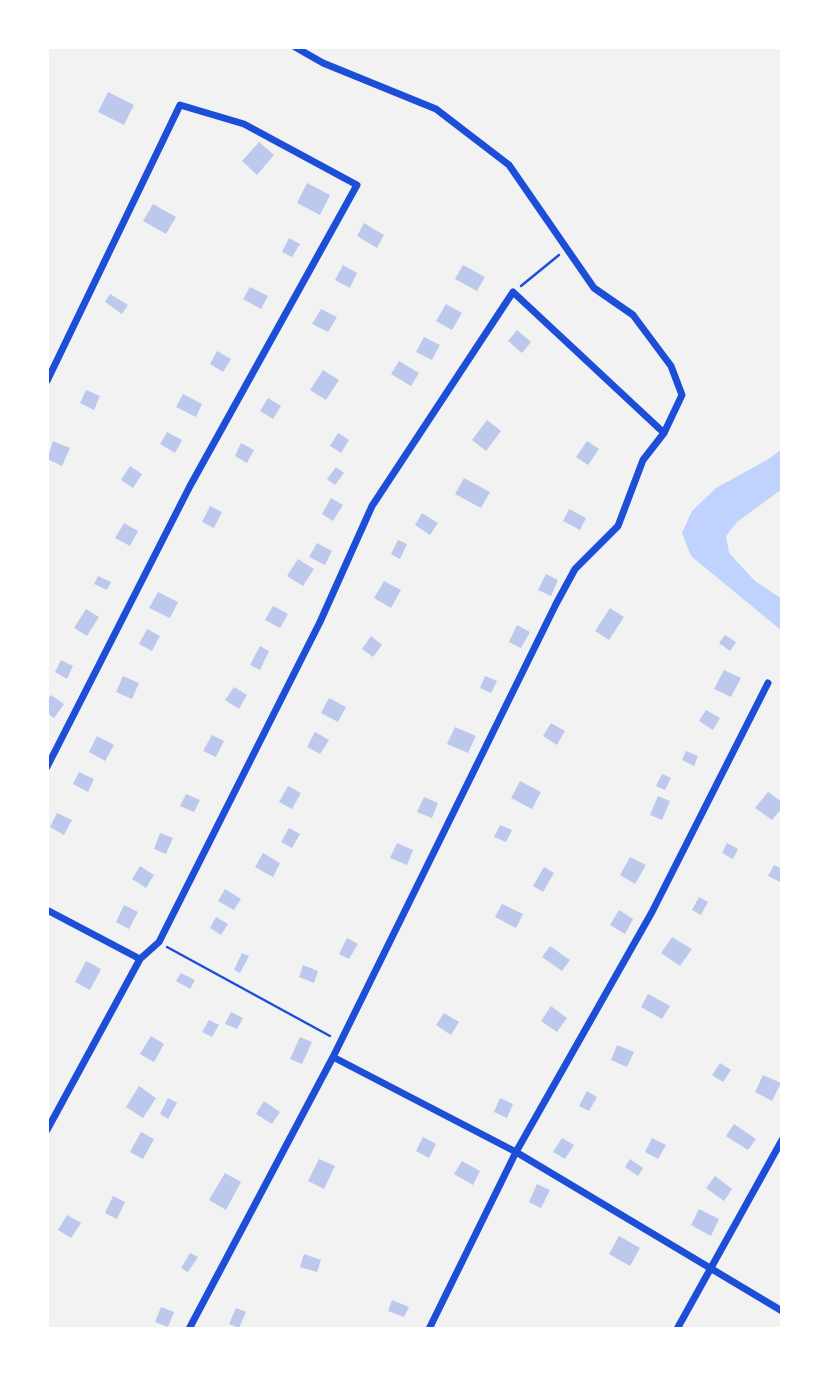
<!DOCTYPE html>
<style>
body{margin:0}
#map{position:relative;width:829px;height:1376px;overflow:hidden;background:#f2f2f2;font-family:"Nunito Sans",sans-serif}
canvas{display:block}
.frame{position:absolute;inset:0;border:49px solid #fff;pointer-events:none}
</style>
<div id="map">
<canvas width="829" height="1376"></canvas>
<div class="frame"></div>
</div>
<script>
const c = document.querySelector('canvas').getContext('2d');
c.lineJoin = 'round';
function paint(path, color) { c.fillStyle = color; c.fill(path, 'evenodd'); }
const toPath = rows => new Path2D(rows.map(r => 'M' + r).join(''));
function trace(path, color, width, dash) { c.strokeStyle = color; c.lineWidth = width; c.lineCap = dash ? 'butt' : 'round'; c.setLineDash(dash || []); c.stroke(path); }
const water = toPath([
 [782,449,782,489,737,522,726,536,729,553,755,581,782,599,782,631,691,556,682,533,692,511,716,488,767,460]
]);
const building = toPath([
 [108,92,134,105,124,125,98,112],
 [259,142,274,155,257,175,242,161],
 [307,183,330,195,320,215,297,203],
 [153,204,176,217,166,234,143,221],
 [364,223,384,235,377,248,357,236],
 [289,238,300,244,292,257,282,252],
 [343,265,357,273,350,288,335,280],
 [463,265,485,277,477,291,455,279],
 [250,287,268,296,261,309,243,299],
 [110,294,128,305,122,314,105,302],
 [446,304,462,313,452,330,436,321],
 [321,309,337,317,328,332,312,324],
 [517,330,531,342,522,353,508,341],
 [424,337,440,345,432,360,416,352],
 [217,351,231,359,223,372,210,364],
 [399,361,419,373,411,386,391,374],
 [323,370,339,380,326,400,310,390],
 [86,390,100,396,94,410,80,403],
 [183,394,202,404,196,417,176,407],
 [268,398,281,406,273,419,260,411],
 [487,420,501,431,486,451,472,440],
 [167,432,182,440,175,453,160,444],
 [338,433,349,440,341,453,330,446],
 [53,441,70,448,62,466,47,459],
 [587,441,599,449,588,465,576,457],
 [241,443,254,450,247,463,235,456],
 [130,466,142,474,133,488,121,480],
 [336,467,344,473,335,485,327,479],
 [464,478,490,492,481,508,455,494],
 [331,498,343,505,333,521,322,514],
 [210,506,222,512,214,528,202,522],
 [569,509,586,518,580,530,563,521],
 [422,513,438,523,430,535,415,525],
 [124,523,138,531,130,546,115,538],
 [398,540,407,544,400,559,391,554],
 [317,543,332,551,325,565,309,557],
 [298,559,314,569,303,586,287,576],
 [546,574,558,580,551,596,538,590],
 [98,576,111,582,107,590,94,584],
 [384,581,401,590,391,608,374,598],
 [158,592,178,602,170,618,149,608],
 [273,606,288,614,280,628,265,620],
 [610,608,624,617,609,640,595,631],
 [86,609,99,617,87,636,74,628],
 [517,625,530,632,521,648,509,642],
 [147,629,160,636,152,651,139,644],
 [725,635,736,642,730,651,719,643],
 [371,636,382,645,373,657,362,649],
 [260,646,269,651,260,670,250,665],
 [61,660,73,666,67,679,55,672],
 [724,670,741,678,731,697,714,689],
 [123,676,139,683,132,699,116,692],
 [485,676,497,681,491,693,480,688],
 [234,687,247,695,239,709,225,700],
 [51,695,64,704,54,718,47,713,47,700],
 [329,698,346,707,338,722,321,713],
 [706,710,720,718,713,730,699,721],
 [551,723,565,731,557,745,543,736],
 [455,727,476,736,468,753,447,744],
 [315,732,329,740,320,754,307,747],
 [212,735,224,741,216,757,203,751],
 [97,736,114,745,105,761,89,752],
 [686,751,698,756,694,766,682,760],
 [79,772,94,779,88,792,73,784],
 [662,774,671,778,665,790,656,786],
 [520,781,541,792,532,809,511,798],
 [288,786,301,793,292,809,279,802],
 [768,792,782,802,782,808,772,820,755,808],
 [186,794,200,800,194,812,180,806],
 [658,796,670,801,662,820,650,815],
 [424,797,438,803,432,818,417,812],
 [57,813,72,820,64,835,50,827],
 [500,825,512,830,506,842,494,837],
 [289,828,300,834,292,848,281,842],
 [160,833,173,838,166,854,154,849],
 [397,843,413,850,407,865,390,858],
 [727,843,738,849,733,859,722,853],
 [263,853,280,863,273,877,255,867],
 [630,857,646,865,635,884,620,875],
 [774,865,782,869,782,883,768,876],
 [140,866,154,875,146,888,132,879],
 [544,867,554,873,543,892,533,886],
 [225,889,241,899,234,910,218,901],
 [699,897,708,902,701,915,692,910],
 [502,904,523,914,516,928,495,917],
 [124,905,138,912,129,929,116,922],
 [619,910,633,919,625,934,610,925],
 [216,917,228,924,221,935,210,928],
 [672,937,692,949,680,966,661,953],
 [347,938,358,944,349,959,339,954],
 [550,946,570,960,562,971,542,957],
 [242,953,249,956,240,973,234,970],
 [86,961,101,969,90,990,75,982],
 [303,965,318,971,314,983,299,977],
 [181,973,195,980,190,989,176,981],
 [648,994,670,1006,662,1019,641,1007],
 [551,1006,567,1018,557,1032,541,1021],
 [231,1012,243,1018,237,1029,225,1024],
 [444,1013,459,1022,451,1035,436,1025],
 [209,1020,219,1025,212,1037,202,1032],
 [151,1036,164,1044,154,1062,140,1054],
 [300,1037,312,1042,302,1064,290,1059],
 [617,1045,634,1052,627,1067,611,1060],
 [720,1063,731,1070,723,1082,712,1075],
 [763,1075,781,1083,772,1101,755,1092],
 [139,1086,156,1098,143,1118,126,1107],
 [587,1091,597,1097,589,1111,579,1106],
 [168,1098,177,1103,168,1119,160,1114],
 [500,1098,513,1104,507,1118,494,1112],
 [264,1101,280,1112,272,1124,256,1114],
 [734,1124,756,1139,748,1150,726,1136],
 [141,1132,154,1139,143,1159,130,1152],
 [423,1137,436,1144,429,1158,416,1151],
 [562,1138,574,1145,565,1159,553,1152],
 [652,1138,666,1145,658,1159,645,1152],
 [319,1159,335,1166,324,1189,308,1181],
 [630,1159,643,1168,638,1176,625,1167],
 [462,1161,480,1171,473,1185,454,1174],
 [225,1173,241,1182,226,1210,209,1200],
 [715,1176,732,1189,724,1201,706,1188],
 [537,1184,550,1190,541,1208,529,1202],
 [113,1196,125,1202,117,1219,105,1213],
 [699,1209,719,1219,711,1236,691,1225],
 [67,1215,81,1223,71,1238,58,1230],
 [619,1236,640,1248,630,1266,609,1254],
 [190,1253,198,1257,188,1272,181,1268],
 [304,1254,321,1260,317,1272,300,1267],
 [392,1300,409,1307,404,1317,388,1311],
 [161,1307,174,1312,168,1327,155,1322],
 [236,1308,246,1312,239,1328,229,1324]
]);
const path = toPath([
 [521,286,559,255],
 [167,947,330,1036]
]);
const minor = toPath([
 [47,381,180,105,244,124,357,185,190,486,47,767],
 [47,910,140,959],
 [333,1057,516,1152,782,1311],
 [47,1130,140,959,159,942,320,622,372,506,513,292,664,433],
 [189,1329,333,1057,556,604,575,569,618,526,643,460,664,433,682,395,671,366,633,315,594,288,509,165,436,109,323,63,295,47],
 [429,1329,516,1152,652,912,768,683],
 [677,1329,782,1140]
]);
paint(water, '#bfd3fe');
paint(building, '#bdc9ec');
trace(path, '#1d4ed8', 2.5);
trace(minor, '#1d4ed8', 7);
</script>
